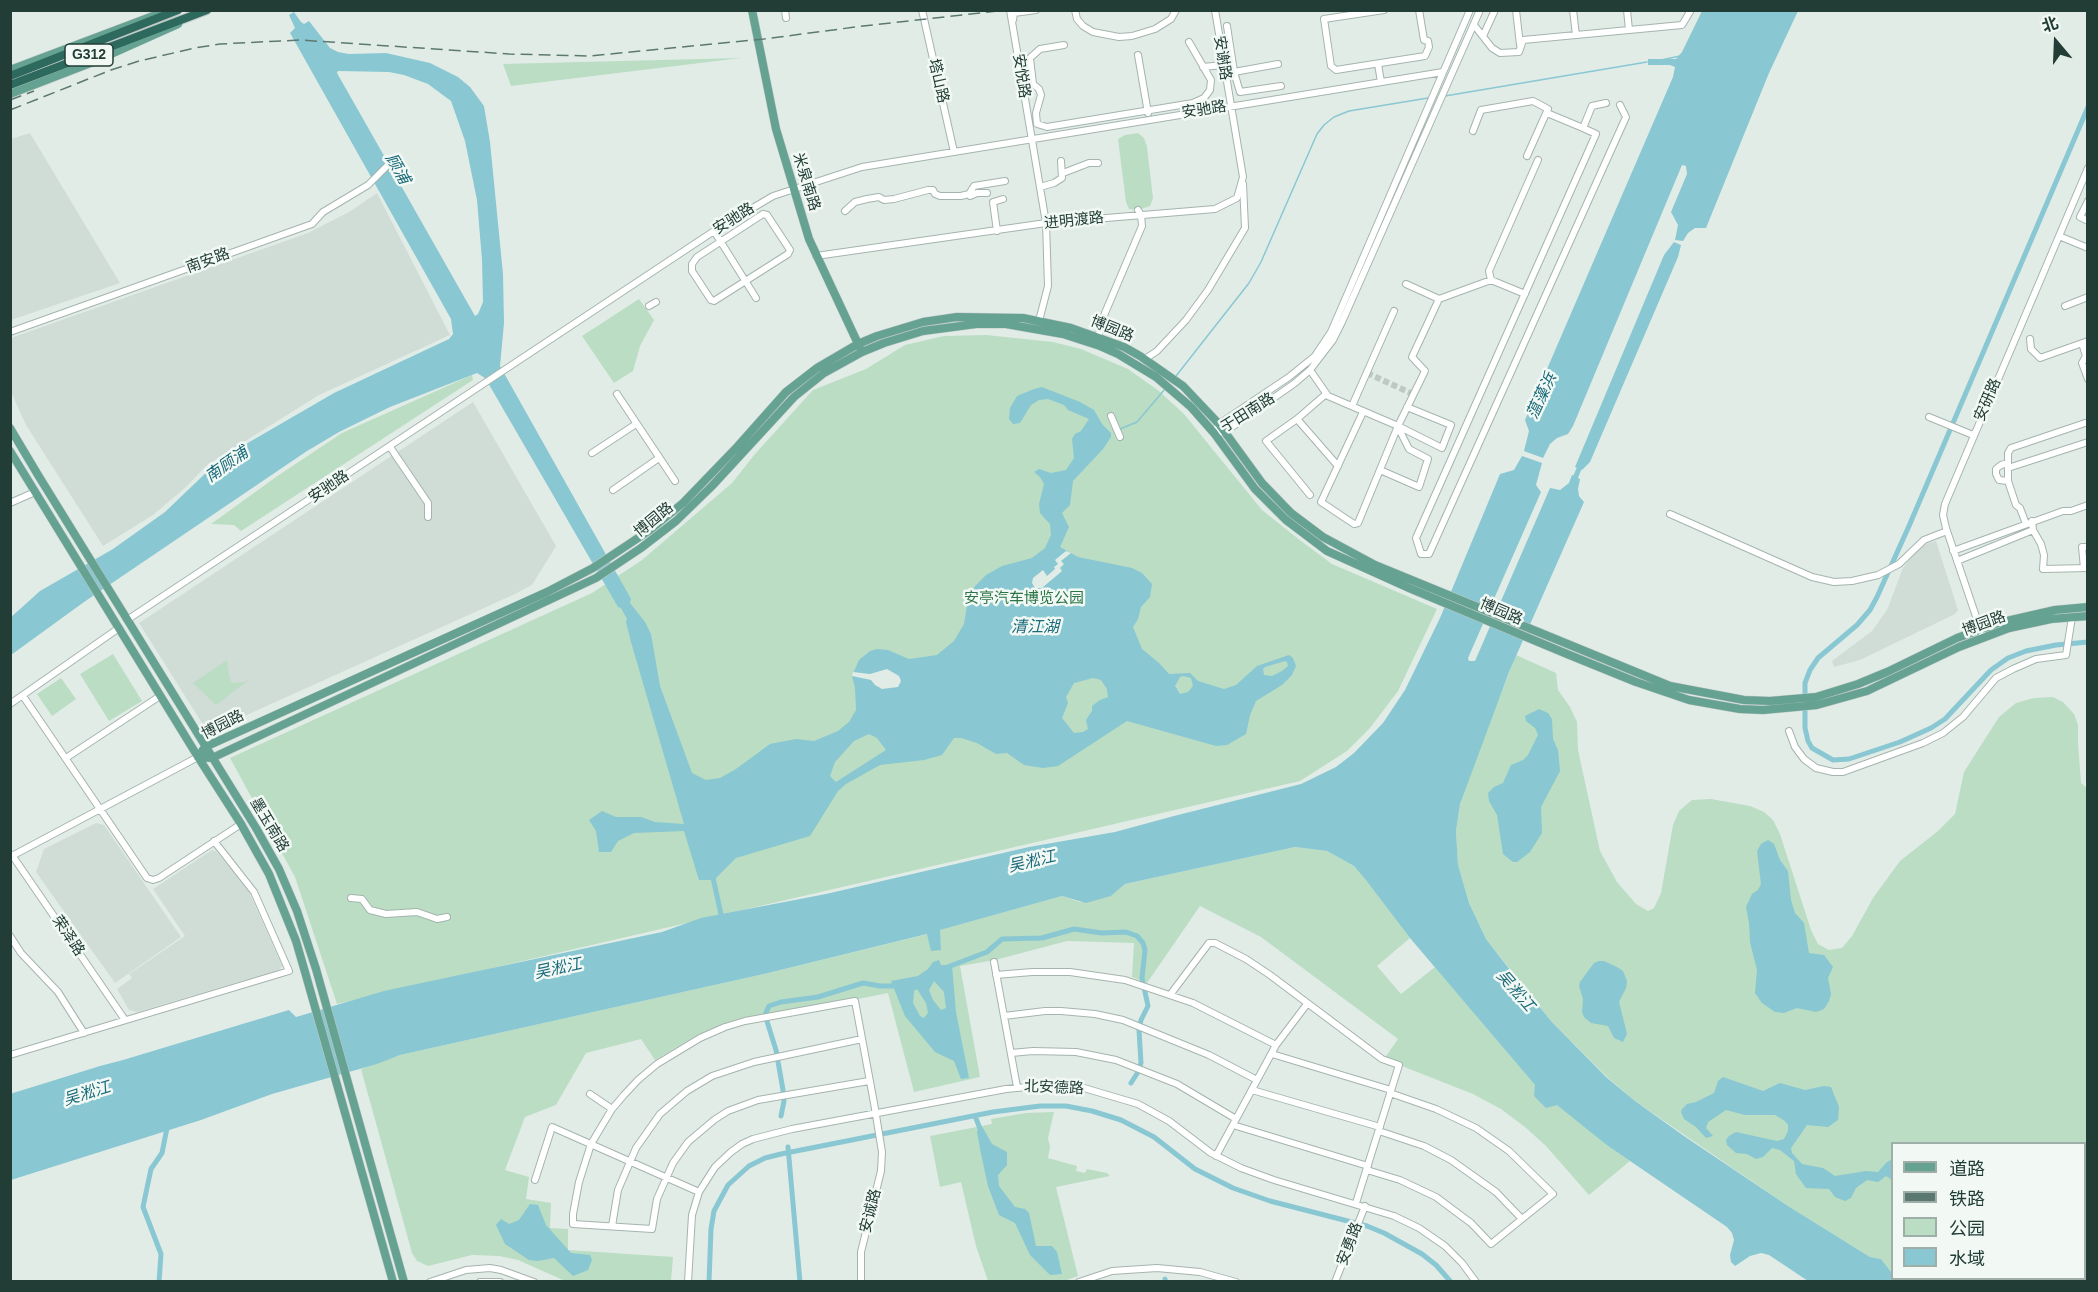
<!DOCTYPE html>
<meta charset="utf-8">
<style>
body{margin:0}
#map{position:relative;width:2098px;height:1292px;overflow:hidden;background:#e2ece7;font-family:Helvetica,"Noto Sans SC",sans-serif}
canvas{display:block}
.frame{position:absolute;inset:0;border:12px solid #223d36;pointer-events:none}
.legend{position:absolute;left:1891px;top:1142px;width:195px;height:138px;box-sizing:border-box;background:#f2f9f5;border:2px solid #9faea9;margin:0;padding:8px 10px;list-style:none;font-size:18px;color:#223d36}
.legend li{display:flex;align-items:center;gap:12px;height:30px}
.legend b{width:30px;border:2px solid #9faea9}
.north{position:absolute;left:2026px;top:12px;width:60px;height:60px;-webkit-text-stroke:4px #f2f9f5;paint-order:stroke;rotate:341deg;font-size:16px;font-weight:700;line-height:24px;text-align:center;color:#223d36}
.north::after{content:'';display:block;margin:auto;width:21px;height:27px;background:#223d36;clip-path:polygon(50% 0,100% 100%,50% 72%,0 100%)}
</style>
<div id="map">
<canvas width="2098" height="1292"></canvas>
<div class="frame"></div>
<ul class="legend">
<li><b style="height:8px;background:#66a292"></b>道路</li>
<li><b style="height:8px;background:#5c7971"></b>铁路</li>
<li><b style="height:16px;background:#baddc4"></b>公园</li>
<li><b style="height:16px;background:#89c7d2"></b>水域</li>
</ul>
<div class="north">北</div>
</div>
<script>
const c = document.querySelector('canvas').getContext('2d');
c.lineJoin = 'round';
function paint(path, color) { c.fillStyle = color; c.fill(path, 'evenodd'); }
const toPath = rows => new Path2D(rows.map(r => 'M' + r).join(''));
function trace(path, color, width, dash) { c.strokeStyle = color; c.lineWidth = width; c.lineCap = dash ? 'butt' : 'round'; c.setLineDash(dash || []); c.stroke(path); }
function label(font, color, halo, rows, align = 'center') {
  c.font = font + ' Helvetica,"Noto Sans SC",sans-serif'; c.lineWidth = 5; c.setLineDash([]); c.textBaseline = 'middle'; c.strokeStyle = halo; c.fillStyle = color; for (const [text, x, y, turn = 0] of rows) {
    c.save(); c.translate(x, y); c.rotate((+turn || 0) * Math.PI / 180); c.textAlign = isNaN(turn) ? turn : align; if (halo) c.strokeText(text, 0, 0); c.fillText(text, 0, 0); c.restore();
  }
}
const built = toPath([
 [30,133,120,283,11,320,11,139],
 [377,193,450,335,319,395,207,465,186,487,153,515,103,546,26,425,12,394,11,338,308,233,349,212],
 [473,402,556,546,532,585,515,594,220,727,210,727,202,723,139,623],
 [1936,541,1958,610,1955,614,1860,660,1834,667,1832,661,1872,631,1887,610,1903,568,1917,551,1926,544],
 [96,823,104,825,181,937,115,983,36,872,44,849],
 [212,850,216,851,248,890,282,966,279,970,137,1012,129,1010,117,989,132,978,129,974,185,936,153,889]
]);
const green = toPath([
 [741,58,511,86,503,64],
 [1138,133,1144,138,1147,147,1153,198,1150,206,1138,210,1129,209,1126,202,1118,139,1125,135],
 [639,299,654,320,640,346,633,371,614,383,582,336],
 [986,335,1053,342,1081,349,1128,369,1159,391,1184,414,1262,510,1301,541,1332,564,1437,609,1398,691,1370,728,1347,751,1300,781,337,1004,295,877,230,758,592,593,642,560,732,483,755,454,813,390,866,369,905,345,944,336],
 [472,375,473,380,241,531,234,525,211,524,276,477,342,433],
 [113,654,142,701,109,721,80,674],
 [1516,655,1556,673,1558,690,1570,707,1577,722,1578,750,1600,851,1617,882,1636,904,1648,911,1654,908,1661,893,1673,825,1679,811,1692,800,1711,799,1750,806,1764,812,1773,820,1780,834,1811,930,1818,944,1829,950,1842,948,1852,936,1873,898,1900,861,1938,831,1955,814,1964,772,1999,717,2016,703,2034,698,2053,697,2063,702,2074,714,2078,725,2078,743,2081,783,2088,789,2087,1281,1900,1282,1897,1279,2084,1278,2084,1144,1892,1144,1892,1273,1881,1259,1870,1257,1788,1206,1635,1101,1606,1076,1551,1021,1486,939,1469,903,1458,866,1456,831,1460,804,1475,759],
 [227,660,229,677,232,683,245,682,250,679,216,705,193,683],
 [61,678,76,699,52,716,37,694],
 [1295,847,1327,851,1354,866,1367,880,1410,938,1377,966,1401,994,1435,967,1535,1085,1608,1146,1630,1161,1589,1195,1546,1146,1525,1127,1501,1109,1473,1094,1384,1059,1398,1039,1261,937,1200,906,1147,983,1132,977,1134,943,1067,941,995,960,960,966,980,1077,914,1092,888,993,723,1026,697,1035,655,1060,641,1039,586,1053,556,1105,525,1117,505,1170,529,1177,526,1199,551,1203,550,1228,568,1229,568,1250,673,1257,671,1281,565,1281,518,1260,499,1256,472,1255,428,1266,417,1261,412,1253,361,1069,400,1055,764,974,928,934,931,950,941,950,939,930,1062,896,1080,902,1111,896,1125,884],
 [1054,1112,1048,1138,1050,1147,1048,1158,1077,1166,1076,1171,1085,1173,1087,1169,1107,1173,1110,1176,1056,1187,1078,1276,1064,1281,988,1281,976,1246,961,1182,940,1187,930,1136,992,1124,991,1119,1026,1113]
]);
const water = toPath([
 [1702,11,1798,11,1769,73,1706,228,1695,228,1688,233,1683,241,1675,240,1678,225,1671,212,1687,174,1686,166,1682,165,1573,426,1568,434,1557,438,1550,444,1543,458,1524,451,1529,431,1525,420,1673,77,1675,67,1670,65,1648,65,1648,59,1676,59,1682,52],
 [294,12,301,22,304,24,309,21,330,48,338,52,349,54,386,53,430,63,458,77,470,87,484,106,490,142,503,274,504,323,500,366,631,599,630,603,645,622,651,634,660,686,692,773,706,780,720,778,736,769,770,744,796,739,814,741,838,731,849,722,856,710,855,688,852,676,859,660,870,651,877,649,888,650,909,659,937,655,954,641,964,624,967,605,975,586,986,575,1002,566,1032,558,1045,548,1051,535,1050,524,1040,513,1039,504,1044,484,1040,477,1034,472,1039,469,1051,473,1066,470,1074,458,1072,439,1075,434,1081,431,1089,419,1068,410,1064,405,1048,399,1039,400,1031,405,1020,423,1013,424,1009,419,1010,408,1017,396,1034,389,1042,387,1080,402,1094,410,1102,424,1111,433,1111,437,1103,449,1073,481,1070,505,1062,513,1069,527,1060,547,1078,557,1132,568,1142,573,1152,584,1150,597,1141,607,1138,619,1133,627,1142,649,1159,663,1169,674,1190,673,1198,681,1224,689,1236,685,1257,666,1289,655,1293,658,1296,666,1292,675,1282,685,1256,701,1250,715,1246,734,1227,745,1216,746,1127,721,1058,766,1043,768,1024,765,1007,753,996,754,977,743,961,738,954,738,942,755,924,760,880,765,846,784,838,791,810,836,736,858,714,880,699,880,684,831,634,833,618,841,611,852,599,852,596,831,589,820,602,811,616,817,641,817,655,822,684,824,631,642,626,622,627,619,621,608,618,607,491,388,485,378,477,373,390,407,339,432,307,451,84,602,11,655,10,618,40,591,113,549,165,512,212,467,246,444,334,393,449,339,453,334,451,319,290,33,295,28,289,15],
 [338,71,389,72,404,75,428,84,451,101,465,141,477,200,482,260,483,302,478,314,475,316,337,73],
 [1285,661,1287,662,1288,666,1282,671,1272,676,1264,675,1263,669,1265,667],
 [1183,676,1191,678,1193,686,1188,692,1180,694,1175,686,1180,677],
 [1093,678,1101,680,1107,689,1108,697,1100,700,1092,706,1092,711,1086,720,1088,729,1083,732,1074,733,1062,718,1068,703,1066,697,1074,683],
 [869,734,877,738,886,750,836,782,830,776,835,762,854,741],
 [1674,242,1681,245,1678,257,1590,462,1582,470,1575,467,1664,255],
 [1522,456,1542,463,1536,485,1541,492,1468,658,1469,661,1475,661,1550,488,1560,490,1569,483,1572,475,1580,479,1578,489,1579,496,1584,502,1509,672,1460,804,1456,831,1458,865,1469,903,1486,939,1517,979,1551,1021,1606,1077,1635,1101,1684,1136,1788,1206,1870,1257,1881,1259,1892,1273,1892,1278,1897,1279,1900,1281,1808,1281,1769,1255,1761,1253,1750,1256,1735,1266,1731,1262,1730,1255,1734,1240,1732,1233,1727,1227,1608,1146,1557,1105,1546,1108,1534,1096,1535,1085,1410,938,1366,880,1354,866,1327,851,1295,847,1125,884,1111,896,1086,903,1062,896,940,930,941,950,931,951,927,934,764,974,400,1055,377,1064,272,1094,201,1120,11,1180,10,1094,100,1066,123,1060,289,1010,296,1017,384,991,662,932,701,918,826,894,1029,847,1115,832,1174,816,1301,784,1336,767,1354,753,1383,723,1405,690,1440,618,1500,474,1514,470],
 [1539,709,1548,713,1552,719,1553,739,1558,750,1560,771,1541,807,1542,833,1530,852,1517,862,1513,862,1503,854,1497,815,1489,801,1488,793,1494,787,1503,783,1511,765,1523,760,1528,755,1538,735,1535,728,1526,721,1525,716],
 [1768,840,1774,844,1780,860,1788,871,1791,900,1795,913,1804,923,1809,953,1824,955,1833,967,1828,978,1831,994,1829,1001,1824,1009,1816,1012,1797,1008,1784,1013,1775,1012,1762,1003,1755,993,1757,970,1750,942,1749,923,1746,907,1752,894,1758,890,1761,884,1757,851,1761,844],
 [939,960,941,965,952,966,956,1012,969,1078,961,1079,954,1061,935,1052,905,1016,891,981,918,976,928,969,933,962],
 [934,981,944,992,946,1008,941,1010,933,1000,929,990],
 [917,989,926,1003,928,1013,924,1018,920,1016,913,1003,914,991],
 [1599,961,1604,961,1617,967,1623,971,1627,981,1626,988,1619,1002,1627,1034,1623,1042,1614,1038,1608,1026,1591,1023,1584,1017,1582,1012,1583,999,1579,986,1580,982,1594,963],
 [1723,1077,1763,1091,1780,1083,1805,1090,1824,1086,1831,1087,1839,1107,1838,1120,1828,1127,1807,1125,1791,1148,1792,1153,1802,1164,1823,1168,1835,1176,1866,1171,1878,1172,1886,1163,1892,1159,1892,1180,1886,1176,1878,1182,1867,1180,1856,1188,1851,1198,1845,1201,1835,1197,1829,1189,1806,1188,1796,1174,1794,1161,1780,1150,1772,1148,1763,1157,1756,1159,1747,1154,1736,1153,1727,1145,1726,1140,1729,1136,1736,1132,1777,1141,1784,1139,1788,1131,1788,1125,1785,1121,1775,1115,1745,1115,1726,1110,1708,1122,1706,1128,1713,1136,1706,1138,1696,1127,1684,1119,1681,1112,1682,1109,1687,1104,1696,1102,1714,1093,1718,1081],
 [983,1128,992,1144,1007,1152,1007,1165,998,1175,999,1186,1015,1207,1025,1209,1029,1213,1036,1246,1052,1246,1057,1252,1062,1274,1050,1275,1030,1255,1015,1223,999,1215,988,1186,981,1154,977,1132,978,1129],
 [530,1204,538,1205,546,1225,571,1253,590,1255,592,1260,588,1270,573,1276,554,1258,538,1261,529,1260,505,1244,496,1225,501,1219,509,1224,519,1220]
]);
const pier = toPath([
 [1066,551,1071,553,1061,561,1064,564,1060,568,1062,571,1042,588,1035,588,1032,583,1033,578,1043,570,1047,576,1055,569,1054,567,1058,564,1055,560],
 [887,669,899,676,901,681,898,687,882,689,875,685,871,680,852,676,853,672,870,674]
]);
const stream = toPath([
 [1661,60,1680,56],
 [1445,96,1647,62],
 [1176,376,1249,283,1261,262,1317,134,1324,125,1334,117,1349,111,1428,98],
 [1120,429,1137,422,1165,389]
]);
const canal = toPath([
 [2088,107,1909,526,1877,597,1870,610,1857,625,1818,658,1810,670,1805,683,1805,728,1808,741,1812,748,1833,760,1849,759,1900,742,1931,728,1945,719,1991,670,2008,658,2026,651,2056,645,2088,642],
 [1573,483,1581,464],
 [712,873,722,919],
 [945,968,987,952,1002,939,1042,938,1074,929,1102,933,1126,932,1137,936,1143,943,1145,950,1142,978,1148,1006,1141,1020,1139,1030,1141,1063,1138,1072,1131,1083],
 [781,1116,784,1101,783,1090,776,1050,765,1015,769,1006,781,1002,818,997,863,983,880,986,897,986],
 [975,1116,981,1131],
 [788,1147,800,1282],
 [1165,1279,1166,1282],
 [159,1282,161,1254,143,1207,151,1169,162,1153,168,1123],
 [709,1282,711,1229,714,1211,728,1185,749,1166,765,1158,781,1154,993,1112,1040,1106,1066,1106,1092,1111,1121,1120,1154,1137,1195,1169,1233,1188,1270,1201,1367,1226,1384,1233,1422,1254,1436,1265,1451,1282]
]);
const minorTunnel = toPath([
 [1367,373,1413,394]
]);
const minor = toPath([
 [785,10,786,18],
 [922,10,954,152],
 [1010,10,1046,223,1048,286,1039,321],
 [1075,10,1077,19,1083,26,1093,32,1119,37,1132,36,1155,29,1171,19,1176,10],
 [1384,10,1324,19,1331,66,1336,70,1425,56,1429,47,1428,41,1424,40,1419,10],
 [1516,10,1520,45],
 [1573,10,1576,35],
 [1627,10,1629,30],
 [1013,20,1014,13,1036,10],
 [1474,25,1492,48,1500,53,1519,52,1523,40,1682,25,1691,10],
 [1227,26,1234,72,1278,64],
 [1483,36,1495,10],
 [1064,45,1040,49,1030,58,1033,84,1039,89,1041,95,1036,113,1037,124,1047,127,1193,103,1204,98,1210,90,1211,80,1189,42],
 [1138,55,1148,113],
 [1378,64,1381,82],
 [1203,67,1223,65],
 [1234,72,1240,92,1281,86],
 [1547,113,1583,128,1592,106,1606,103],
 [1583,128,1596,134,1416,538,1421,554,1429,554,1626,117,1620,105],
 [1473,131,1481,110,1533,101,1548,109,1527,156],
 [1063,173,1089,163,1098,163],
 [1040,187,1054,183,1062,178,1061,161],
 [969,194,970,196,977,193,987,193],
 [2088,201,2080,217,2088,221],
 [845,211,855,202,867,199,879,197,884,200,894,199,928,190,933,190,935,194,940,196,961,196,969,194,974,186,1005,181],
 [763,214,767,215,790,250,788,254,714,301,711,300,692,271,692,264,697,257,763,214],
 [714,231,756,298],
 [997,231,993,202,1003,199],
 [2059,236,2088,248],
 [816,256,1046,223,1215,209,1237,198,1243,177,1215,10],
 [1491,280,1489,271,1538,160],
 [1406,284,1439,299,1491,280,1525,294],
 [649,306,656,302],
 [2065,306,2088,297],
 [10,332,312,224,323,212,368,185,390,163],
 [1098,337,1105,313,1142,226,1141,215,1138,210],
 [2030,339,2031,349,2040,358,2088,341],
 [2082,343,2086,356,2082,363,2088,379],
 [1145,359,1157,351,1186,320,1208,290,1245,228,1243,184],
 [1310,370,1328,396,1398,426,1425,371,1412,357,1439,299],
 [617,394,675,481],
 [1326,394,1297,419,1338,466],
 [1352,406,1394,311],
 [1363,412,1321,502,1354,524,1358,523,1398,426],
 [1111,416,1120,437],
 [1929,417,1973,435],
 [1297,419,1266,441,1310,495],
 [1398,426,1442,448,1451,425,1407,407],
 [1214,433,1225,432,1295,383,1310,370,1333,340,1342,322,1480,10],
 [1214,433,1219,424,1289,377,1315,356,1331,332,1470,10],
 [390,447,428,503,428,517],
 [592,453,636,424],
 [2008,468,2088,442],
 [1380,470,1419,487,1428,459,1409,449,1398,427],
 [2008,481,1999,480,1996,474,1996,469,2001,465,2008,463],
 [613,490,659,458],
 [10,503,35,492],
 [1670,514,1812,577,1834,582,1852,581,1878,575,1899,564,1924,540,1947,531],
 [2026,524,2020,508,2016,505,2008,481,2008,453,2011,448,2088,422],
 [2033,530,2041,544,2044,555,2043,569,2088,568],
 [1953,551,2063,511,2071,511,2088,505],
 [1957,561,2033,530,2032,521],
 [2084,568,2082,547,2088,547],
 [127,620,714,231,773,196,862,167,1443,72],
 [1982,634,1946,528,1943,515,1945,504,2088,168],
 [23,696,147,878,153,880,159,878,241,824],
 [10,704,119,628],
 [1789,731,1795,747,1804,759,1816,768,1833,772,1843,772,1923,743,1943,733,1963,717,1996,678,2013,669,2036,659,2066,655,2072,617],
 [66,758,160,696],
 [12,855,125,1020],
 [10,857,198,757],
 [351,898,362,899,370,910,386,914,417,912,437,919,447,917],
 [10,936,21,953,58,992,84,1033],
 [994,962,1017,1087],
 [996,975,1032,972,1070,972,1125,980,1193,1003,1276,1045],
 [1170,995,1209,943,1215,943,1246,959,1270,975,1382,1059,1399,1065,1356,1203],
 [1004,1016,1045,1011,1061,1011,1095,1014,1123,1020,1209,1055,1257,1080],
 [1011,1053,1033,1051,1076,1052,1116,1060,1177,1084,1236,1119],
 [1272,1054,1391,1090],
 [10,1055,289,971,254,892,214,841],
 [1252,1090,1380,1127],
 [590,1094,612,1109],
 [1233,1125,1368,1166],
 [1379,1131,1424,1146,1451,1160,1496,1192,1522,1219],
 [1216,1156,1276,1045,1307,1004],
 [1367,1170,1400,1180,1436,1197,1471,1223,1491,1244,1553,1194,1509,1151,1476,1128,1436,1109,1390,1093],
 [535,1180,552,1127,699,1192],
 [612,1226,618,1190,636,1148,660,1114,687,1091,712,1076,754,1062,862,1039],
 [430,1282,466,1270,490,1268,501,1270,534,1282],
 [480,1282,500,1282],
 [688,1282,692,1215,699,1192,715,1167,731,1152,742,1144,753,1139,792,1129,1006,1089,1048,1085,1084,1088,1138,1104,1169,1121,1211,1153,1241,1168,1274,1180,1394,1216,1419,1228,1445,1246,1462,1263,1476,1282],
 [861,1282,861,1252,881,1171,882,1152,874,1103,855,1001,745,1021,725,1027,700,1038,657,1064,638,1080,624,1095,612,1109,591,1144,579,1182,573,1214,573,1224,652,1229,657,1199,673,1163,688,1142,714,1120,728,1111,758,1100,869,1081],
 [1079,1282,1112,1271,1157,1268,1200,1272,1236,1282],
 [1335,1282,1365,1206]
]);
const major = toPath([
 [752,10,776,129,809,239,860,348],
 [10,70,169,10],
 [10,94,93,62,178,24],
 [10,428,38,475,256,828,279,869,297,911,316,969,404,1282],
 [10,451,198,757,241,824,269,874,296,941,305,972,393,1282],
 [198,757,205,747,547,592,593,568,650,530,683,503,738,446,786,392,817,368,858,344,877,336,923,322,957,317,1023,318,1071,328,1124,347,1140,356,1183,386,1219,424,1262,483,1291,513,1323,537,1375,565,1670,686,1744,700,1770,701,1816,697,1858,684,1887,672,1957,638,1998,623,2055,610,2088,607],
 [198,757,212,758,596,578,641,548,676,521,712,486,794,397,824,373,862,352,884,343,923,331,976,324,1006,324,1063,334,1100,346,1118,354,1156,377,1191,407,1214,433,1255,489,1286,520,1327,551,1409,588,1567,654,1636,682,1689,700,1740,709,1763,710,1817,705,1867,691,1959,647,2009,628,2051,619,2088,616]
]);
const highway = toPath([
 [10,76,178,10],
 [10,85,207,10]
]);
const rail = toPath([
 [10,100,34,91],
 [10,110,111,70,139,61,195,48,220,44,300,40,509,54,590,56,764,39,863,26,1007,10]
]);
const shields = [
 [89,55,48]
];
const shieldNames = [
 ["G312",89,55]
];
const streetNames = [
 ["安谢路",1222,58,81],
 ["安悦路",1021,76,81],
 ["塔山路",938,81,77],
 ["安驰路",1204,110,-9],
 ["米泉南路",806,182,73],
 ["安驰路",734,219,-32],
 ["进明渡路",1074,221,-6],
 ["南安路",208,261,-20],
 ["博园路",1112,329,22],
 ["安研路",1988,400,-67],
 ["于田南路",1248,413,-32],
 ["安驰路",329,487,-34],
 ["博园路",654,520,-39],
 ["博园路",1501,612,23],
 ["博园路",1984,624,-20],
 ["博园路",223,725,-27],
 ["墨玉南路",269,825,59],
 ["荣泽路",68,936,56],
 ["北安德路",1054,1088,2],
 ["安诚路",871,1211,-76],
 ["安勇路",1350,1244,-69]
];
const parkNames = [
 ["安亭汽车博览公园",1024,599]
];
const waterNames = [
 ["顾浦",397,169,60],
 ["蕰藻浜",1542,396,-65],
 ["南顾浦",227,465,-35],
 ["清江湖",1035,628],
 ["吴淞江",1032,862,-13],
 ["吴淞江",558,969,-12],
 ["吴淞江",1515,991,49],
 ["吴淞江",87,1094,-17]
];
paint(built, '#d0dcd6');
paint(green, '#baddc4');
paint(water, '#89c7d2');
paint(pier, '#e2ece7');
trace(stream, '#89c7d2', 1.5);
trace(canal, '#89c7d2', 5);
trace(minorTunnel, '#bcc9c4', 6, [6, 3]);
trace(minor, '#a5b4ae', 8);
trace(major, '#c1c9c7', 9);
trace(highway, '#c1c9c7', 10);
trace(minor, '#fff', 6);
trace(major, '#66a292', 8);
trace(highway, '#2d6a5d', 8);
trace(rail, '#5c7971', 1.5, [12, 6]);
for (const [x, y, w] of shields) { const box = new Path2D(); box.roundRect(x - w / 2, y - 11, w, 22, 4.5); c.fillStyle = '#f2f9f5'; c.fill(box); trace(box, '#223d36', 1.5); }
label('bold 14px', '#223d36', null, shieldNames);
label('15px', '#223d36', '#f2f9f5', streetNames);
label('15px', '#2c7448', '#f2f9f5', parkNames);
label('italic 16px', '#1b6a7a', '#f2f9f5', waterNames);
</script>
